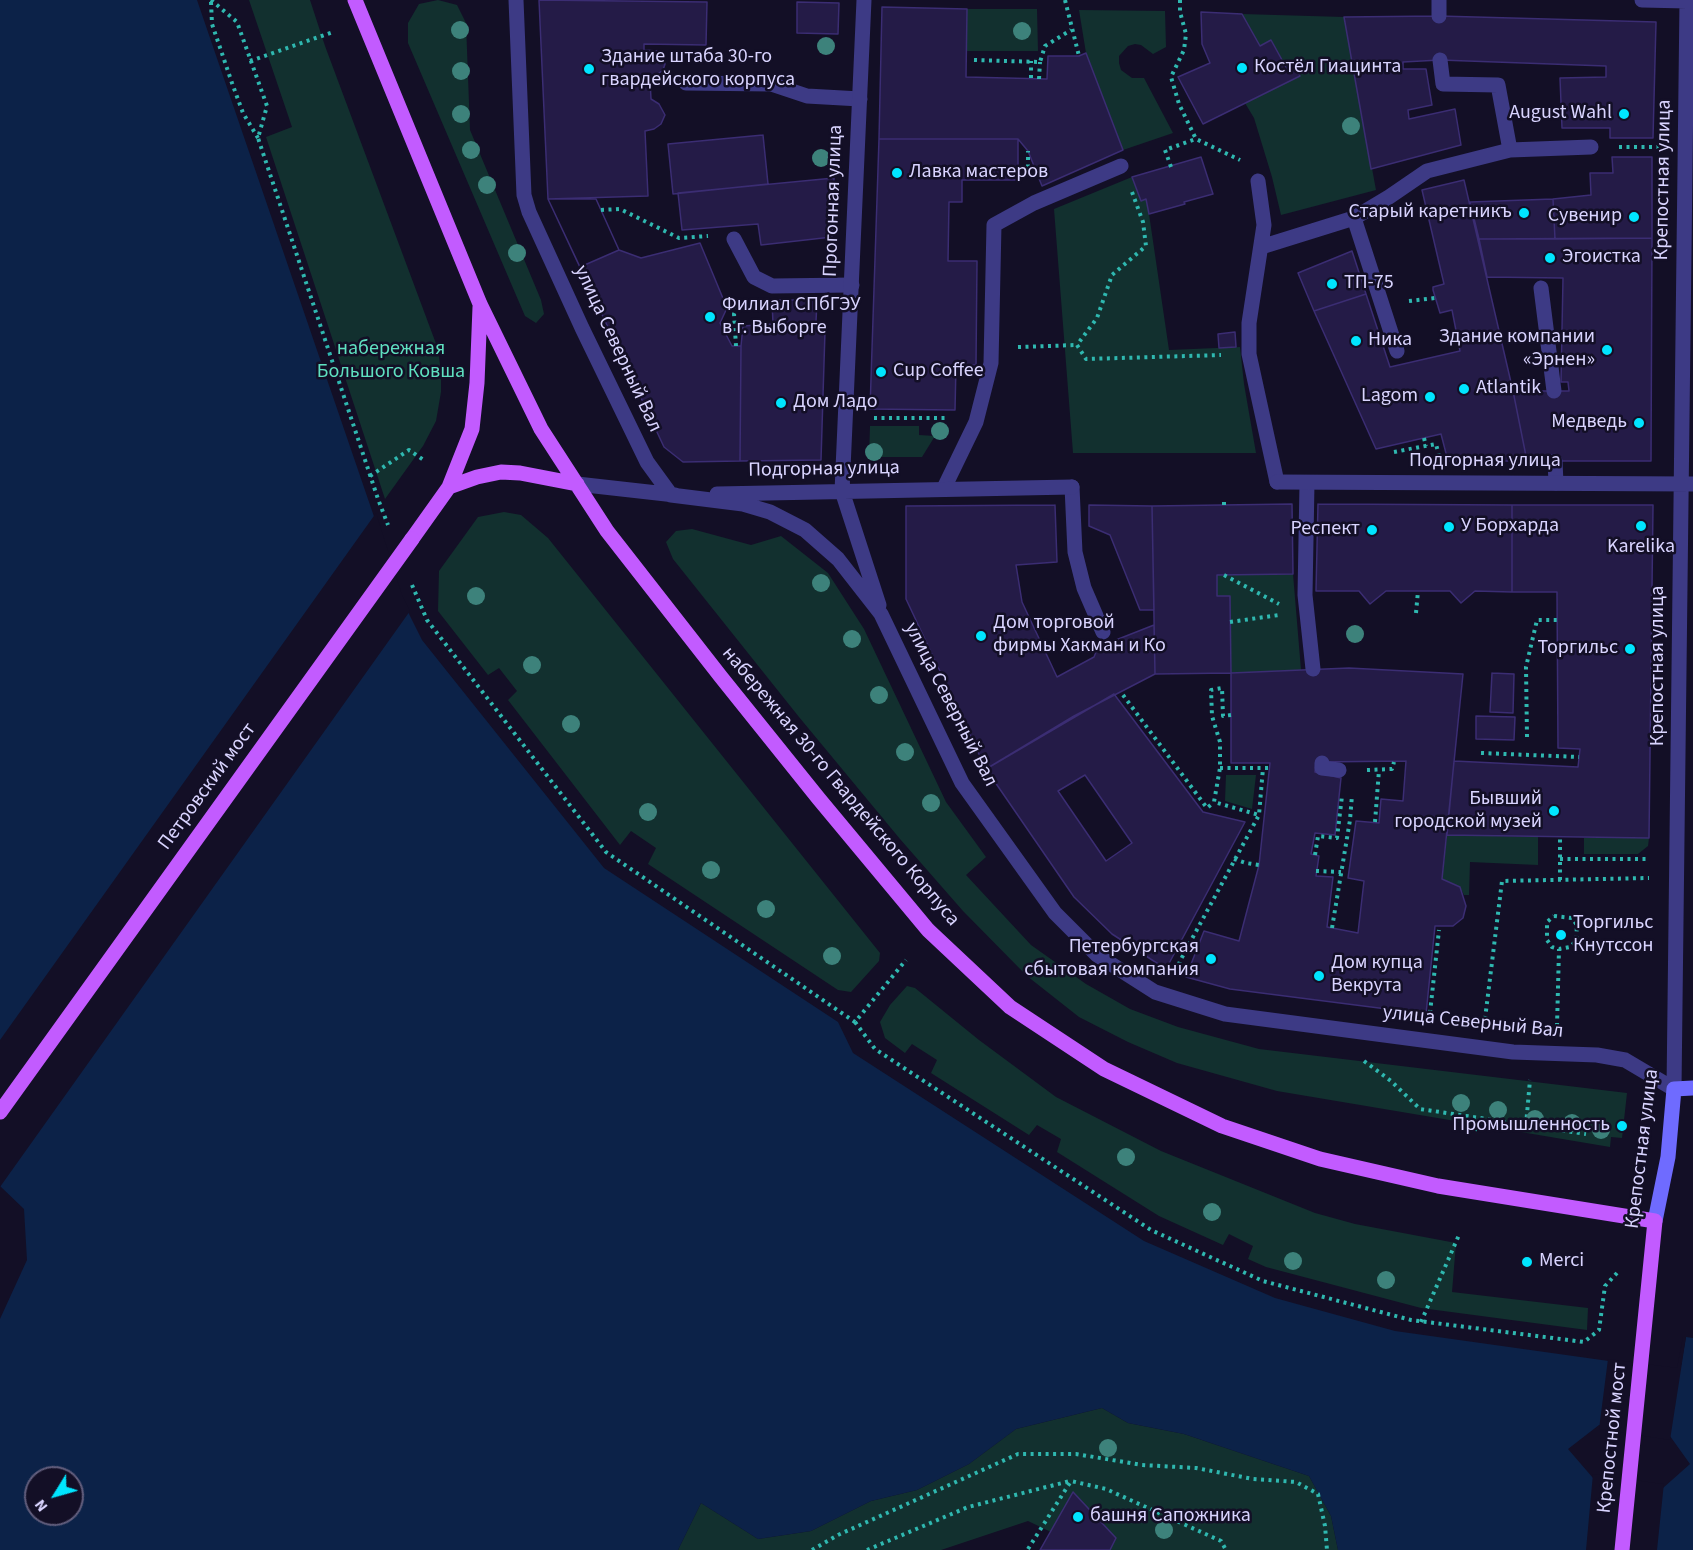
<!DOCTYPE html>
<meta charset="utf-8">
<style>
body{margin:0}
#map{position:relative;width:1693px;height:1550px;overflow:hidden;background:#130f26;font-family:"Source Sans 3",sans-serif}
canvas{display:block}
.north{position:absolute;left:24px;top:1466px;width:60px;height:60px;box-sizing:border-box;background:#130f26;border:2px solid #625e7d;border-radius:50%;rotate:233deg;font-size:16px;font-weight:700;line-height:24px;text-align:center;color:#d9d4ff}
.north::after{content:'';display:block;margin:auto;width:21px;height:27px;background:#00e5ff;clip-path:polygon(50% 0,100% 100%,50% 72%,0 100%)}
</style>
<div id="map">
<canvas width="1693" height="1550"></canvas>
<div class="north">N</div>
</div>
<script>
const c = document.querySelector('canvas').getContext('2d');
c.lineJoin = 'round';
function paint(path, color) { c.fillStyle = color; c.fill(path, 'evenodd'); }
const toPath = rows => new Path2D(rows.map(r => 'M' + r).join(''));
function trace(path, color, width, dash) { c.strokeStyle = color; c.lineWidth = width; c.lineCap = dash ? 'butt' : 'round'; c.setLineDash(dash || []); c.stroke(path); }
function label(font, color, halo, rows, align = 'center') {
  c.font = font + ' "Source Sans 3",sans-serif'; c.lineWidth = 5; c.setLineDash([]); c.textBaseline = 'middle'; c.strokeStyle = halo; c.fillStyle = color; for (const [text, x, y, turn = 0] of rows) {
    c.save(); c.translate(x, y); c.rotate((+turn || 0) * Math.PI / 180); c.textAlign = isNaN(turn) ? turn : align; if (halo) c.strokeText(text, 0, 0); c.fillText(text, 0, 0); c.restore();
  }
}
const green = toPath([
 [249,0,310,0,325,46,438,349,441,373,441,392,436,421,423,446,385,499,266,137,292,127],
 [438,0,457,5,466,23,470,130,541,300,544,314,536,323,525,316,408,43,408,23,419,4],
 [967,9,1037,9,1038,51,966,51],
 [1079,10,1165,11,1166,47,1153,54,1141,45,1135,44,1128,46,1119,56,1119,63,1121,70,1132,78,1144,78,1173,133,1123,150,1086,53],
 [1242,14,1344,17,1376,190,1281,215,1272,177,1254,118,1245,103,1300,76,1294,65,1287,69,1271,40,1260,46],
 [1132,177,1141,200,1146,199,1149,214,1169,350,1240,347,1244,384,1256,453,1073,453,1054,209],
 [870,426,919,426,919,435,935,436,922,457,869,457],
 [504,512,521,515,548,538,880,953,879,961,851,992,838,990,648,864,656,848,631,831,620,845,508,700,517,691,499,668,488,675,438,611,439,571,478,517],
 [692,529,751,545,781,536,828,573,864,629,946,802,986,857,966,875,1031,945,1086,984,1130,1009,1178,1027,1259,1049,1627,1093,1622,1138,1611,1137,1610,1147,1277,1091,1177,1063,1128,1042,1079,1017,1027,976,963,911,900,839,799,717,673,559,666,542,676,531],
 [1293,574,1301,670,1231,673,1230,596,1217,596,1217,575],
 [1226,775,1256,775,1252,809,1225,801],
 [1447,835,1538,837,1538,865,1470,862,1469,895,1464,895,1460,887,1442,879],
 [1584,838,1649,838,1648,846,1638,854,1584,854],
 [907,986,915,988,979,1040,1056,1097,1161,1151,1315,1213,1355,1224,1456,1243,1452,1292,1588,1308,1587,1330,1421,1308,1266,1267,1248,1259,1253,1246,1229,1234,1223,1245,1159,1216,1057,1152,1061,1139,1037,1125,1029,1135,931,1073,937,1060,912,1044,905,1053,885,1038,880,1022,890,1005],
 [1102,1408,1128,1423,1184,1434,1309,1476,1331,1516,1338,1550,1110,1550,1116,1538,1074,1493,1051,1532,1028,1521,941,1550,678,1550,701,1503,758,1539,811,1531,871,1501,917,1490,969,1464,1016,1429]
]);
const water = toPath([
 [0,0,197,0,381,537,400,596,422,640,604,868,838,1022,853,1053,1144,1241,1275,1298,1395,1331,1680,1371,1686,1337,1693,1338,1693,1550,1338,1550,1331,1516,1309,1476,1184,1434,1128,1423,1102,1408,1016,1429,969,1464,917,1490,871,1501,811,1531,758,1539,701,1503,678,1550,0,1550,0,1319,27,1260,24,1209,0,1186],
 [1599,1425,1670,1436,1690,1464,1663,1488,1593,1478,1568,1449],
 [36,1478,72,1478,72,1514,36,1514]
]);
const pier = toPath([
 [376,513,402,595,410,611,0,1187,0,1040],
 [1683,1337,1686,1337,1670,1440,1599,1429,1608,1359,1677,1368],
 [1593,1474,1662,1484,1664,1483,1657,1550,1586,1550]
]);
const building = toPath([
 [539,0,707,2,706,45,644,44,644,50,657,51,663,57,665,64,663,70,650,80,651,99,659,104,665,115,661,124,654,129,645,131,648,196,548,199,539,0],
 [797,2,839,3,838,34,797,33,797,2],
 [882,7,967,9,966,77,1047,79,1048,56,1079,56,1086,53,1123,150,1042,186,1028,151,1018,139,879,139,882,7],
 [1201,12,1242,14,1260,46,1271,40,1287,69,1294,65,1300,76,1203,124,1178,77,1210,63,1202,44,1201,12],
 [1439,16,1656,22,1653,138,1610,138,1610,128,1562,128,1560,78,1606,77,1606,66,1440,60,1403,62,1403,69,1426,69,1432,105,1408,110,1409,119,1455,109,1461,145,1371,169,1344,17,1439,16],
 [763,135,768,184,673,194,668,144,763,135],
 [879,139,1018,139,1018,180,962,180,962,202,949,202,948,261,977,261,976,365,956,365,955,410,870,409,879,139],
 [1201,157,1213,194,1184,202,1185,204,1149,214,1146,199,1141,201,1132,177,1201,157],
 [1612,157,1652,157,1652,238,1555,239,1553,199,1591,195,1590,173,1613,173,1612,157],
 [834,178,832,237,761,245,758,224,682,230,678,193,834,178],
 [1464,180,1513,391,1527,461,1448,461,1441,434,1376,449,1314,311,1366,294,1390,367,1460,351,1452,310,1440,313,1433,290,1433,287,1444,284,1422,190,1464,180],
 [548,199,596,199,619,250,580,267,548,199],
 [548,199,596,199,619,250,641,258,700,243,727,308,720,323,732,346,741,346,740,461,683,462,664,447,548,199],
 [1553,199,1555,239,1479,239,1470,202,1553,199],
 [1652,238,1651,461,1527,461,1513,391,1569,391,1568,382,1561,382,1563,278,1487,277,1479,239,1652,238],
 [1352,251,1366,294,1314,311,1298,273,1352,251],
 [772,300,817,300,816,322,821,322,825,331,821,460,740,461,741,346,743,326,773,324,772,300],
 [1235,332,1236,347,1219,348,1218,334,1235,332],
 [1292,504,1293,574,1217,575,1217,596,1230,596,1231,673,1155,674,1152,506,1292,504],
 [1318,504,1512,505,1512,592,1475,591,1461,603,1450,591,1386,591,1370,604,1359,591,1316,591,1318,504],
 [1055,505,1057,562,1016,565,1022,602,1057,677,1094,657,1098,647,1154,625,1155,674,1074,716,986,769,906,599,906,506,1055,505],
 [1089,505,1152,506,1154,610,1140,610,1110,535,1089,526,1089,505],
 [1512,505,1653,505,1649,838,1447,835,1454,761,1578,767,1580,749,1558,748,1557,592,1512,592,1512,505],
 [1349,668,1463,674,1442,879,1460,887,1466,906,1463,918,1453,926,1435,926,1426,1014,1230,989,1186,977,1204,931,1239,941,1259,865,1270,763,1231,763,1231,673,1349,668],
 [1406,761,1403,801,1381,799,1379,823,1356,821,1348,878,1364,881,1358,933,1327,927,1333,877,1316,876,1319,856,1311,854,1315,833,1335,835,1341,778,1315,772,1316,762,1406,761],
 [1492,673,1514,674,1513,713,1490,712,1492,673],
 [1114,694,1203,812,1245,822,1166,969,1112,934,1074,897,986,769,1114,694],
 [1085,775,1132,843,1106,861,1058,791,1085,775],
 [1476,716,1515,717,1514,740,1476,739,1476,716],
 [1073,1492,1116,1538,1110,1550,1040,1550,1073,1492]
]);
const path = toPath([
 [211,0,237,22,267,106,258,138,378,499,388,525],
 [1065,0,1079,56],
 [1180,0,1180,12,1186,34,1184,50,1171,77,1179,104,1196,139,1240,160],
 [211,2,212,24,232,83,243,113,258,138],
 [974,60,1040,62,1045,46,1071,30],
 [250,61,333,32],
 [1031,78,1031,61],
 [1039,79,1040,62],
 [1619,147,1659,147],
 [1171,167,1165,150,1196,139],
 [1028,175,1028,151],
 [1132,192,1143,222,1146,246,1112,275,1097,318,1077,345,1086,359,1221,355],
 [601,210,620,209,679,238,708,236],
 [1409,301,1435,298],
 [736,346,734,314,741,300],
 [1018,347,1077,345],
 [874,418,946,418],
 [1424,438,1426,446],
 [1394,452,1436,444,1439,456],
 [370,476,409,450,425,461],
 [1224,502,1224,505],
 [1224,575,1279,604],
 [412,585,427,620,606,852,855,1022,906,960],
 [1416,613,1418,591],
 [1230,622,1279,615],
 [1123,695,1207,808,1214,802],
 [1231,715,1223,716,1222,688,1211,690,1212,716,1220,742,1220,768,1214,802,1259,815],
 [1527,737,1526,667,1537,620,1558,620],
 [1481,753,1579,757],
 [1220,768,1270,768],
 [1367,770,1392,769,1394,762],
 [1375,822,1379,770],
 [1315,855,1318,836,1337,838,1342,796],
 [1234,859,1246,863,1259,865],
 [1560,859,1649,859],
 [1316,871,1341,872],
 [1560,880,1560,838],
 [1554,916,1572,918,1577,925,1576,941,1570,947,1559,949,1552,947,1547,940,1547,922,1554,916],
 [1332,928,1350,820,1352,795],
 [1177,972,1180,961,1259,815,1263,768],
 [1430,1013,1439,930],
 [1485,1019,1502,881,1649,878],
 [855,1022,875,1049,1151,1230,1263,1281,1411,1320,1584,1342,1599,1330,1605,1286,1617,1273],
 [1557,1026,1559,949],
 [1364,1061,1391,1081,1420,1109,1586,1134],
 [1526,1125,1530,1080],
 [1475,1131,1476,1121],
 [1421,1322,1459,1235],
 [1028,1549,1071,1481,1106,1489,1221,1541,1226,1550],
 [812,1550,838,1535,1018,1454,1076,1454,1142,1465,1196,1468,1253,1479,1296,1482,1318,1494,1325,1526,1327,1550],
 [867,1550,968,1507,1070,1481]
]);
const lane = toPath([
 [1439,0,1439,16],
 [1440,60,1443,84,1498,85,1510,150],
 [686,83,771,84,807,96,860,99],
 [1258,181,1264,225,1249,323,1249,354,1277,482],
 [1354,218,1397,351],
 [734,239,754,277,772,286,852,285],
 [1261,247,1354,218,1389,197,1427,171,1510,150,1591,147],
 [1541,288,1554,391],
 [1555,461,1556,483],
 [1307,483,1305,595,1313,669],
 [1072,487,1075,552,1084,588,1103,632],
 [944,488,976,422,991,363,994,225,1034,203,1121,166],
 [1322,763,1322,768,1339,770]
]);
const street = toPath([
 [516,0,524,195,529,212,582,328,647,462,671,495,743,504,770,512,805,530,838,559,881,614,962,783,1055,913,1097,955,1155,992,1225,1014,1513,1052,1597,1055,1625,1060,1674,1089,1687,0],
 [864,0,842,491,879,605],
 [1642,0,1687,1],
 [1277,482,1693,484],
 [577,484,675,495],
 [717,494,1072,487]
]);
const secondary = toPath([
 [1655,1221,1668,1157,1674,1089,1693,1088]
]);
const primary = toPath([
 [355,0,480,304,541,429,607,531,721,677,819,799,928,930,1010,1007,1104,1069,1222,1126,1320,1159,1438,1186,1655,1221,1622,1550],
 [449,487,477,477,501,472,520,473,577,484],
 [412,539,449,487,472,429,477,383,480,307]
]);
const primaryBridge = toPath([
 [0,1112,412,539]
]);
const trees = [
 [460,30],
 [1022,31],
 [826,46],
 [461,71],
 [461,114],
 [1351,126],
 [471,150],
 [821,158],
 [487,185],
 [517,253],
 [940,431],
 [874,452],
 [821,583],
 [476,596],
 [1355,634],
 [852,639],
 [532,665],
 [879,695],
 [571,724],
 [905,752],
 [931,803],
 [648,812],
 [711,870],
 [766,909],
 [832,956],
 [1461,1103],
 [1498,1110],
 [1535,1119],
 [1572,1123],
 [1601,1130],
 [1126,1157],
 [1212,1212],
 [1293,1261],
 [1386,1280],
 [1108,1448],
 [1164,1530]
];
const markers = [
 [1242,68,6,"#00e5ff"],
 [589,69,6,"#00e5ff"],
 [1624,114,6,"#00e5ff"],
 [897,173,6,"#00e5ff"],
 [1524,213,6,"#00e5ff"],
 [1634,217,6,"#00e5ff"],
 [1550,258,6,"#00e5ff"],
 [1332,284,6,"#00e5ff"],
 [710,317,6,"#00e5ff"],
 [1356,341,6,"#00e5ff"],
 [1607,350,6,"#00e5ff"],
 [881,372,6,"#00e5ff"],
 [1464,389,6,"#00e5ff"],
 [1430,397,6,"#00e5ff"],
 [781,403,6,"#00e5ff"],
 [1639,423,6,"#00e5ff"],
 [1641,526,6,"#00e5ff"],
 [1449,527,6,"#00e5ff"],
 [1372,530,6,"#00e5ff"],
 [981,636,6,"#00e5ff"],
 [1630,649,6,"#00e5ff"],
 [1554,811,6,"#00e5ff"],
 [1561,935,6,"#00e5ff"],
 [1211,959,6,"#00e5ff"],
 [1319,976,6,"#00e5ff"],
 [1622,1126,6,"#00e5ff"],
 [1527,1262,6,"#00e5ff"],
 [1078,1517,6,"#00e5ff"]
];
const poiNames = [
 ["Здание штаба 30-го",601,58],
 ["гвардейского корпуса",601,81],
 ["Костёл Гиацинта",1254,68],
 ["August Wahl",1612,114,"right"],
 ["Лавка мастеров",909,173],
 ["Старый каретникъ",1512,213,"right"],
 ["Сувенир",1622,217,"right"],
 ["Эгоистка",1562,258],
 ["ТП-75",1344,284],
 ["Филиал СПбГЭУ",722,306],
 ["в г. Выборге",722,329],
 ["Здание компании",1595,338,"right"],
 ["«Эрнен»",1595,361,"right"],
 ["Ника",1368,341],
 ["Cup Coffee",893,372],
 ["Atlantik",1476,389],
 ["Lagom",1418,397,"right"],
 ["Дом Ладо",793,403],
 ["Медведь",1627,423,"right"],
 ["У Борхарда",1461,527],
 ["Респект",1360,530,"right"],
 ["Karelika",1641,548,"center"],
 ["Дом торговой",993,624],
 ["фирмы Хакман и Ко",993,647],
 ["Торгильс",1618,649,"right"],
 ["Бывший",1542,800,"right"],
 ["городской музей",1542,823,"right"],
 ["Торгильс",1573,924],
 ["Кнутссон",1573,947],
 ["Петербургская",1199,948,"right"],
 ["сбытовая компания",1199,971,"right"],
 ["Дом купца",1331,964],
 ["Векрута",1331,987],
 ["Промышленность",1610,1126,"right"],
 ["Merci",1539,1262],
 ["башня Сапожника",1090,1517]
];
const streetNames = [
 ["Крепостная улица",1664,180,-89],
 ["Прогонная улица",834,201,-88],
 ["улица Северный Вал",617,349,65],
 ["Подгорная улица",1485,462],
 ["Подгорная улица",824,470,-1],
 ["Крепостная улица",1659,666,-90],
 ["улица Северный Вал",950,705,63],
 ["Петровский мост",208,787,-54],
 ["набережная 30-го Гвардейского Корпуса",840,787,50],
 ["улица Северный Вал",1473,1023,6],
 ["Крепостная улица",1643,1149,-83],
 ["Крепостной мост",1613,1438,-84]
];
const parkNames = [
 ["набережная",391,350],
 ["Большого Ковша",391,373]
];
paint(green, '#12302f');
paint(water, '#0c2248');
paint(pier, '#130f26');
paint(building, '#241b47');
trace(building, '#3b2d73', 1.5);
trace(path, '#2fb8b0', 4, [3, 4.5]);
trace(lane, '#3d3a85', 15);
trace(street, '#3d3a85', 15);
trace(secondary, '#6f6bff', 15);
trace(primary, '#c25bff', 15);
trace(primaryBridge, '#c25bff', 15);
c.fillStyle = '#3d827b';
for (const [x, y] of trees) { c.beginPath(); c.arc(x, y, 9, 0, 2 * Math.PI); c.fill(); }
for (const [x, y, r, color] of markers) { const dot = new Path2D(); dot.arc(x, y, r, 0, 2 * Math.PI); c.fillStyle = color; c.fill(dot); trace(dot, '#130f26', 2); }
label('20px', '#d9d4ff', '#130f26', poiNames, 'left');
label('20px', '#d9d4ff', '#130f26', streetNames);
label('20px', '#5fe0c0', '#130f26', parkNames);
</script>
